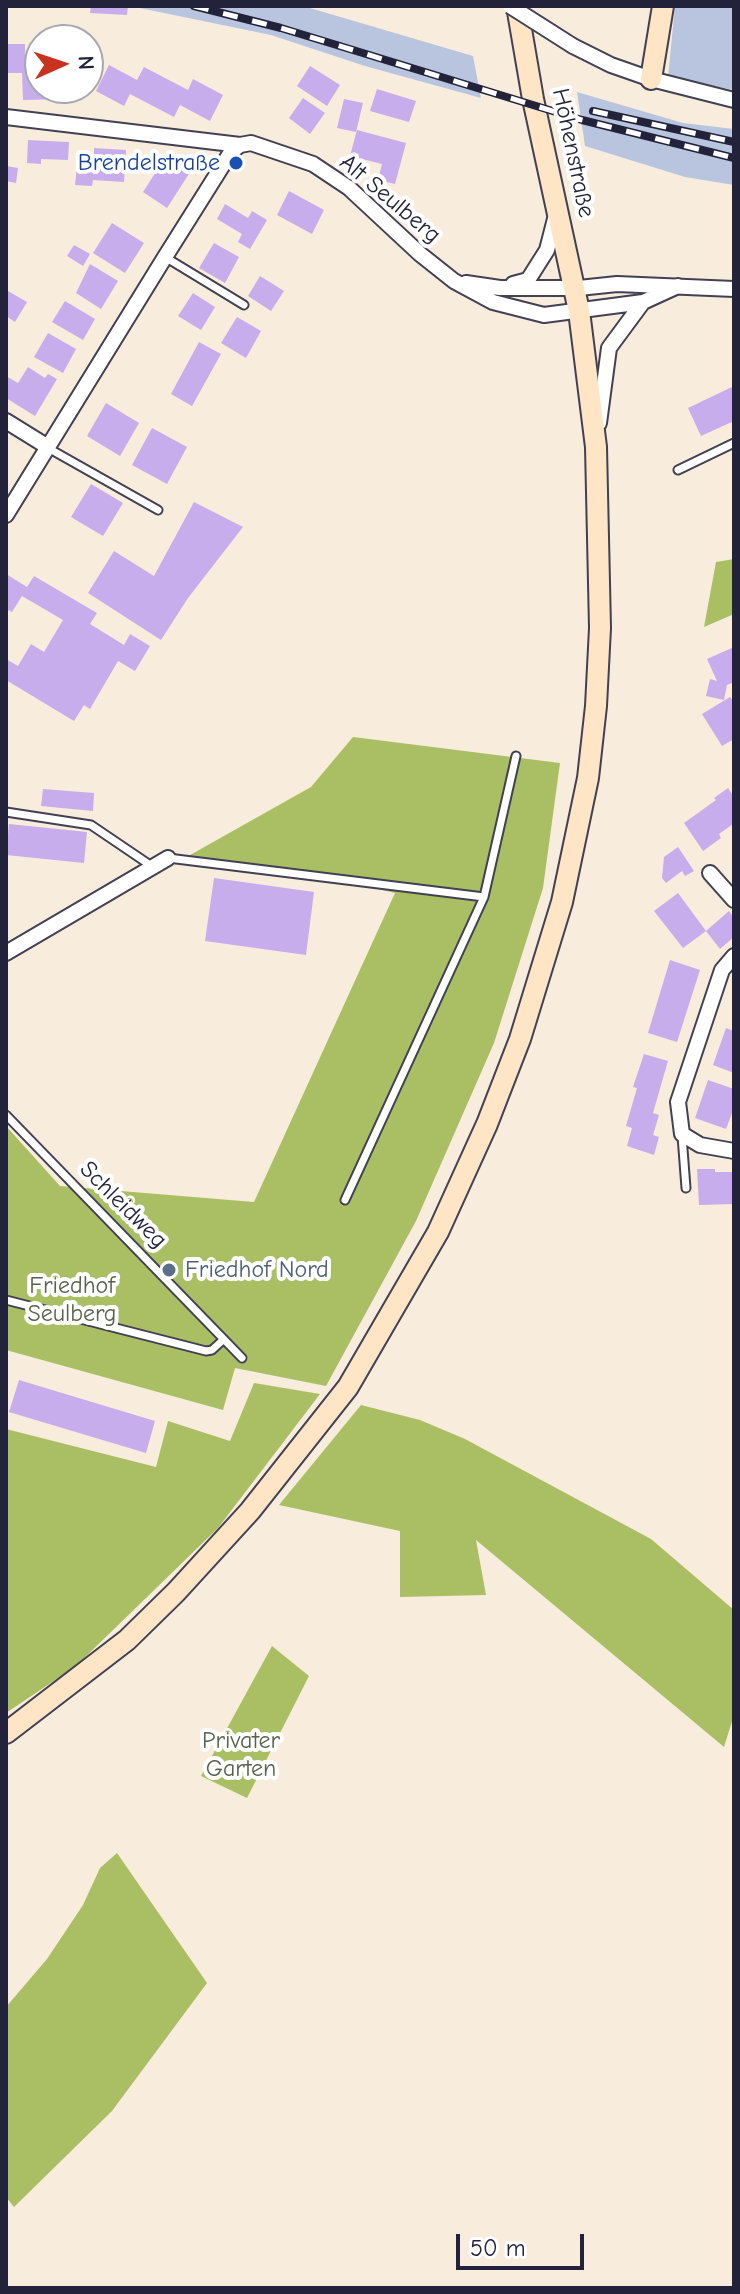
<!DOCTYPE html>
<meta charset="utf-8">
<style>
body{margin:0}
#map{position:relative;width:740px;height:2294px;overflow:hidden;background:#f8ecdc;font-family:"Comic Neue",sans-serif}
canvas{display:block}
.frame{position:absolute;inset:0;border:8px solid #22223b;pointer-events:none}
.north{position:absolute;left:24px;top:24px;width:80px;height:80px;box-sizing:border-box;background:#fff;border:2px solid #a7a7b1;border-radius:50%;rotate:87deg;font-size:22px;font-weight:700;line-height:32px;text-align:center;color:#22223b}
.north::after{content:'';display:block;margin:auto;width:28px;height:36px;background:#c8321e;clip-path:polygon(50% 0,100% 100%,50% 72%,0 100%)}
.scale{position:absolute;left:456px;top:2234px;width:128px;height:36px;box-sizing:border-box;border:4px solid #22223b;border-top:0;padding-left:10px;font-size:24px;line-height:28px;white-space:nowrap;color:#22223b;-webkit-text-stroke:6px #fff;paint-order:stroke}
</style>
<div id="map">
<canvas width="740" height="2294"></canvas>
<div class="frame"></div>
<div class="north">N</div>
<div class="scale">50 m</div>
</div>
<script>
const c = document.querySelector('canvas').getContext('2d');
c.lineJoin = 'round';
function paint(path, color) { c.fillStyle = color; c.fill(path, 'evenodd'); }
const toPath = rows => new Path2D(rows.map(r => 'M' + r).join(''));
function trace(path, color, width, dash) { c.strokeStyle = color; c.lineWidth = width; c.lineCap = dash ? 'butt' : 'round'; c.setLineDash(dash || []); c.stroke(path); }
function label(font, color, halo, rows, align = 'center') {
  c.font = font + ' "Comic Neue",sans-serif'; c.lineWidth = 8; c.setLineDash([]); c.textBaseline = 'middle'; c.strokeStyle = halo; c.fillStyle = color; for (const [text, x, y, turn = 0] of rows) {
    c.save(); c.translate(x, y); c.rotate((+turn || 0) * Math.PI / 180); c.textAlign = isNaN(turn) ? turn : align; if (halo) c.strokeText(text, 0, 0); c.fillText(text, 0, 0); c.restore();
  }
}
const industrial = toPath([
 [130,6,303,6,473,56,481,98,365,66,271,35],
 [675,6,734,6,734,90,668,77],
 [577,92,683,123,734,129,734,185,685,177,585,146]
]);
const green = toPath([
 [734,559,734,614,704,627,716,562],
 [353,737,560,763,543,888,494,1043,416,1221,326,1386,235,1368,223,1410,6,1350,6,1126,60,1186,254,1202,395,893,332,878,183,859,311,787],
 [254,1383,320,1394,218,1528,76,1666,6,1713,6,1429,156,1467,168,1421,230,1441],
 [361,1405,420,1420,465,1439,651,1539,734,1610,734,1715,724,1747,476,1540,486,1595,400,1597,400,1531,279,1505],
 [272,1646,309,1676,247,1798,201,1776],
 [117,1853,207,1983,112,2111,14,2207,6,2197,6,2007,47,1959,83,1905,100,1868]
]);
const building = toPath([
 [91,6,128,6,127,15,90,13],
 [7,44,25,44,25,59,40,58,40,88,71,88,71,99,23,100,22,73,6,73],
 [109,65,137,80,144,67,188,90,193,79,223,95,210,121,180,105,174,117,130,94,124,106,96,91],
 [310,66,340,85,327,106,297,86],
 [377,89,416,101,409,122,370,111],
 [303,98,325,113,310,134,289,118],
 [344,99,363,103,356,132,337,128],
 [357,130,406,143,395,184,378,180,382,164,350,156],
 [28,140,69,142,68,160,41,159,41,164,27,163],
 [94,148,126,150,124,182,93,180,92,186,75,185,77,166,94,168],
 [170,150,194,166,167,208,143,192],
 [6,166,18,168,16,183,6,181],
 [289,191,324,210,312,234,277,215],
 [225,204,248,218,252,211,267,220,250,249,238,242,242,234,217,219],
 [112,223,144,243,125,273,93,253],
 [214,243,239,257,225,283,199,268],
 [74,245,90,254,83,266,67,256],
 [90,264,118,281,101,309,76,293],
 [260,276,284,291,271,311,248,296],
 [8,291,27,302,15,322,6,316],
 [193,293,215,307,201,330,178,316],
 [65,301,95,319,83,340,52,322],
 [237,317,261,331,246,358,221,343],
 [48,333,76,349,63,373,34,357],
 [199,342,221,354,192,406,171,394],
 [28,367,45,378,48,374,57,379,35,416,6,398,6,376,18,383],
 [734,386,734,421,701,436,688,408],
 [106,403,139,423,120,456,87,436],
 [152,428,187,447,167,484,132,465],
 [91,484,123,503,103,536,71,517],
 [194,502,243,527,188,598,161,640,88,593,114,551,154,576],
 [6,574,27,587,34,576,97,613,90,624,124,645,130,634,150,646,135,671,118,661,90,709,84,705,74,721,6,680,6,659,18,666,31,644,44,652,63,620,22,596,12,612,6,609],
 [734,647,734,682,727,685,724,700,706,696,710,679,717,681,707,659],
 [730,697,734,702,734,739,722,746,702,714],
 [728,788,734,797,733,824,719,834,721,838,703,851,684,823,716,800,714,798],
 [43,789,94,793,93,811,41,806],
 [9,824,87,832,84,863,6,855],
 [678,847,694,871,685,876,682,871,666,883,662,878,664,857],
 [214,878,314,892,306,955,205,941],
 [678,893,706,931,683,948,654,911],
 [729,911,734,918,734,937,720,949,706,931],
 [670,960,700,970,677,1042,648,1033],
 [726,1028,734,1031,734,1073,713,1065],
 [644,1054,668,1061,653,1113,659,1115,653,1135,659,1137,654,1155,627,1146,632,1128,626,1126,637,1088,633,1087],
 [708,1080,734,1089,734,1108,726,1129,695,1118],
 [697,1169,715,1169,715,1172,734,1172,734,1204,699,1205],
 [19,1380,155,1421,146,1453,9,1412]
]);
const lane = toPath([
 [165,257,244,305],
 [48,448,158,510],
 [678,470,734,443],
 [6,812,91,825,153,867],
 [168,858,484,897],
 [6,1115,242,1358],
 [682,1136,686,1188],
 [345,1200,484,897,516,756],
 [6,1300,206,1351,212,1350,223,1340]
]);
const street = toPath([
 [573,46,611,65,651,79,734,100],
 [6,117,240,145],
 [466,283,500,288,574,288],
 [513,284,528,280,547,250,556,215],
 [579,288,617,284,734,289],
 [6,421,48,447],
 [599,423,609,348,643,302],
 [6,515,165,257,231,152,240,145,251,143,313,164,349,188,420,254,454,281,493,302,544,315,643,302,678,286],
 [710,873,734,900],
 [6,953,168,858],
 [734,956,722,970,678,1102,682,1134,700,1145,734,1151]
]);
const secondary = toPath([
 [651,79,663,6],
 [6,1733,127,1640,176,1592,250,1511,348,1387,438,1232,487,1124,520,1039,562,902,588,778,596,706,600,628,596,447,579,311,533,99,517,6]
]);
const rail = toPath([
 [194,6,281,28,582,120,734,158],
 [593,111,734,142]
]);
const streetBridge = toPath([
 [510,6,573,46]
]);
const markers = [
 [236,163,8,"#1a4fb4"],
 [169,1270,8,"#5c6f8a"]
];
const streetNames = [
 ["Höhenstraße",573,153,78],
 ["Alt Seulberg",390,199,40],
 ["Schleidweg",123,1205,45]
];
const transitNames = [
 ["Brendelstraße",220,163]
];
const serviceNames = [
 ["Friedhof Nord",185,1270]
];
const parkNames = [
 ["Friedhof",72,1286],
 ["Seulberg",72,1314],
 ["Privater",241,1741],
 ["Garten",241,1769]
];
paint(industrial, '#b9c5de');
paint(green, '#aabf64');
paint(building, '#c7adeb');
trace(lane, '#424053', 11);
trace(street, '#424053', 18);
trace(secondary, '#424053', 24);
trace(lane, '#fff', 7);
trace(street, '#fff', 14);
trace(secondary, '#fde5c5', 20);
trace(rail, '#22223b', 8);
trace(rail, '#fff', 5, [15]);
trace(streetBridge, '#424053', 18, []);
trace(streetBridge, '#fff', 14);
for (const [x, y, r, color] of markers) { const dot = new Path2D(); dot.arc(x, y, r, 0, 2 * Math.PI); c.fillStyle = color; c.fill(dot); trace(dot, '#fff', 3); }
label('24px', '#22223b', '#fff', streetNames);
label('24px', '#164399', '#fff', transitNames, 'right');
label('24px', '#4e5e75', '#fff', serviceNames, 'left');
label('24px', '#58614b', '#fff', parkNames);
</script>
